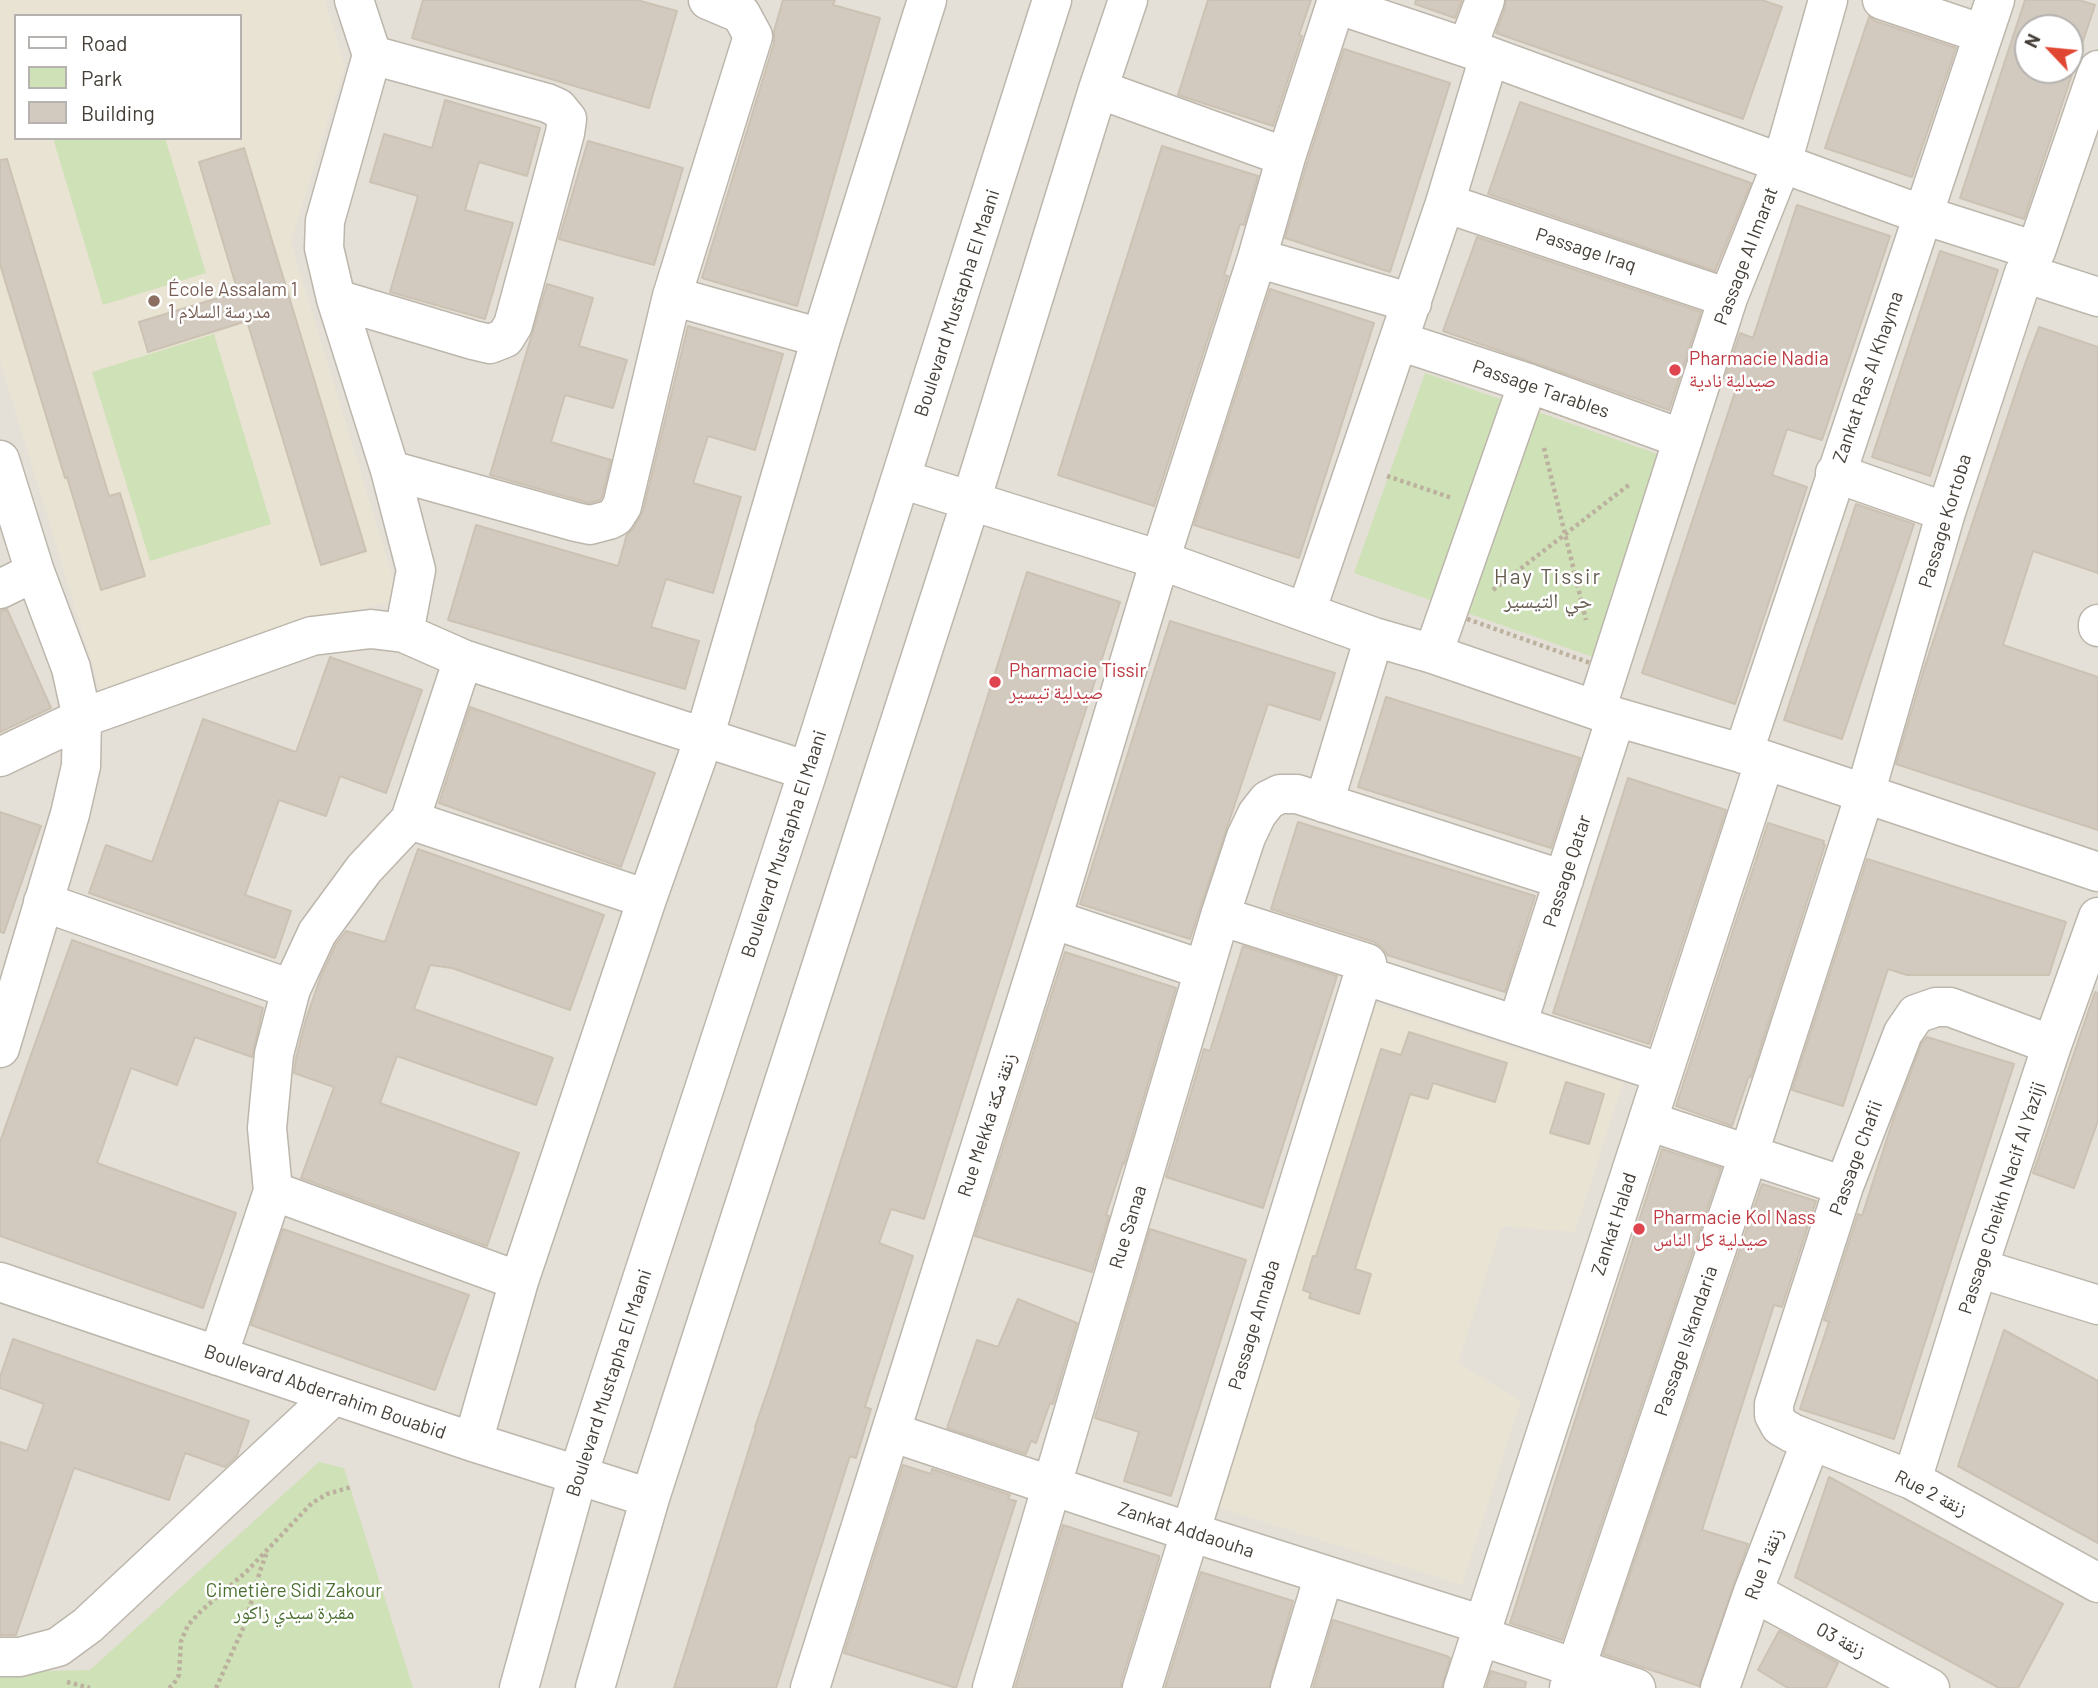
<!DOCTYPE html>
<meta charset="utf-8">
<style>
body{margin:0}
#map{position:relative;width:2098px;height:1688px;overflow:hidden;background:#f2efe8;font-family:Barlow,sans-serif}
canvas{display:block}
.legend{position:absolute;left:14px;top:14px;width:228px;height:126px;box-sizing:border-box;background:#fff;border:2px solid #b5b2af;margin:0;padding:9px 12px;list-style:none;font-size:21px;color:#453f38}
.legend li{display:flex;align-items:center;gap:14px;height:35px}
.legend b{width:35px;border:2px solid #b5b2af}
.north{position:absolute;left:2014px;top:14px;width:70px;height:70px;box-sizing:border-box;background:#fff;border:2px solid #b5b2af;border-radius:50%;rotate:296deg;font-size:19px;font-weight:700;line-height:28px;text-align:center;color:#453f38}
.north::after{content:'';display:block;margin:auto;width:24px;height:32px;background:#e04732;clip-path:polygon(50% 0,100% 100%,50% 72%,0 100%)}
</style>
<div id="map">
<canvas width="2098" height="1688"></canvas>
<ul class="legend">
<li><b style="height:9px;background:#fff"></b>Road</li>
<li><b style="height:19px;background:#cfe1b6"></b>Park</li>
<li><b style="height:19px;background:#d2cabf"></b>Building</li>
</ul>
<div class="north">N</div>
</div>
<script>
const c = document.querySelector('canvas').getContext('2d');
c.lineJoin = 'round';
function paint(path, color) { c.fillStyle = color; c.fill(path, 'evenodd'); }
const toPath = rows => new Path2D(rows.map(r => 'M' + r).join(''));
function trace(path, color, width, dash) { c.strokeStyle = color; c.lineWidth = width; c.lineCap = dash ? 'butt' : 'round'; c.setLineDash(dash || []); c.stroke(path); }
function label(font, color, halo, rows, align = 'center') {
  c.font = font + ' Barlow,"Noto Naskh Arabic",sans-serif'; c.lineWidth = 5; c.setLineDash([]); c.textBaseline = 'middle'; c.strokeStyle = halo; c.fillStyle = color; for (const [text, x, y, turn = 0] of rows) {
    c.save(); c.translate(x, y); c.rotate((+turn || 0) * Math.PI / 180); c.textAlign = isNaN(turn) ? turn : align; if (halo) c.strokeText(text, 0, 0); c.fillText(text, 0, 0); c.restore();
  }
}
const residential = toPath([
 [0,0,2098,0,2098,1688,0,1688],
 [16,16,240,16,240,138,16,138],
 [2028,28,2070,28,2070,70,2028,70]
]);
const education = toPath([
 [0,0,325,0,345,66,291,242,399,598,100,690,0,361],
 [16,16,240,16,240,138,16,138],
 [1376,1004,1623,1083,1575,1232,1502,1226,1458,1363,1521,1401,1462,1585,1214,1506]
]);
const green = toPath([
 [53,138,165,138,206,273,103,305],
 [214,334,271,524,150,561,92,372],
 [1425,373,1503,400,1433,601,1354,573],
 [1538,412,1663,456,1593,657,1467,613],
 [319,1462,344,1468,413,1688,0,1688,0,1672,90,1670]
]);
const building = toPath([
 [423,0,637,0,677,11,649,108,412,38,423,0],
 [783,0,835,0,833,5,880,18,797,306,702,278,774,43,774,31,783,0],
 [1208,0,1311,0,1299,35,1302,36,1273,126,1178,95,1208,0],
 [1416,0,1462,0,1455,18,1415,4,1416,0],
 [1506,0,1762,0,1782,7,1743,119,1496,33,1505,8,1506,0],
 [2025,0,2079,0,2095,5,2024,219,1960,198,2025,0],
 [2028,28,2070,28,2070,70,2028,70,2028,28],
 [1869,17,1875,21,1956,48,1912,177,1825,148,1869,17],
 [1344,49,1450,83,1390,272,1285,238,1307,163,1344,49],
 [445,100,540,128,527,176,479,162,465,210,513,223,485,319,390,292,418,196,370,182,384,134,432,148,445,100],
 [1520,102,1751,183,1715,271,1488,194,1520,102],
 [588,141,683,168,654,265,559,239,588,141],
 [1162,146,1258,176,1244,225,1240,224,1224,275,1228,276,1154,506,1058,475,1162,146],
 [244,148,366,551,321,565,247,321,148,352,139,322,238,292,199,162,244,148],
 [7,159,109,496,120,493,145,576,101,590,67,477,65,478,0,264,0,160,7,159],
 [1797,205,1890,236,1822,440,1787,429,1772,475,1807,487,1735,704,1642,673,1738,383,1725,378,1740,333,1753,338,1797,205],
 [1477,237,1701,312,1669,410,1443,331,1477,237],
 [1940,251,1998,270,1930,476,1872,457,1940,251],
 [547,284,593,298,579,346,627,360,613,408,565,395,551,442,611,460,602,497,600,500,589,503,490,475,547,284],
 [1270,289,1374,323,1299,558,1194,525,1270,289],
 [688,326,783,354,755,450,708,436,693,483,741,497,713,593,666,579,651,627,699,641,685,689,448,620,476,525,618,566,627,534,633,529,643,511,688,326],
 [2039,327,2098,347,2098,573,2033,551,2003,645,2098,677,2098,830,1896,764,1924,669,2026,361,2039,327],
 [1856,504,1914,524,1842,739,1784,720,1856,504],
 [1027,572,1120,602,924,1219,891,1209,879,1243,913,1256,865,1407,871,1409,856,1458,850,1456,776,1688,674,1688,756,1427,755,1427,772,1378,1027,572],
 [7,609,51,708,0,732,0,611,7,609],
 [1170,621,1335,673,1320,720,1268,704,1190,939,1080,904,1170,621],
 [330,657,422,690,386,793,340,776,326,816,279,800,245,895,291,911,275,958,89,893,106,845,152,862,203,719,296,752,330,657],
 [1386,697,1580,758,1551,848,1358,787,1386,697],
 [470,707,655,773,621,867,439,803,470,707],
 [1628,778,1726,810,1649,1044,1553,1013,1628,778],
 [0,812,41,826,4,933,0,932,0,812],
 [1298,822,1535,896,1505,992,1387,955,1383,948,1374,942,1271,909,1298,822],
 [1768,823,1824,841,1823,844,1825,845,1751,1077,1749,1076,1732,1126,1676,1106,1768,823],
 [418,849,604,915,570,1010,452,968,430,965,414,1009,553,1058,536,1105,397,1056,380,1103,519,1153,487,1246,301,1178,334,1087,294,1073,296,1058,306,1019,321,976,336,944,346,931,385,942,418,849],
 [1867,859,2066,922,2049,975,1907,975,1888,969,1843,1106,1792,1090,1867,859],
 [72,940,263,1008,252,1057,195,1037,177,1085,131,1068,97,1163,236,1213,203,1308,0,1236,0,1142,72,940],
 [1243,946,1337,976,1263,1208,1166,1177,1204,1049,1210,1051,1243,946],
 [1065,952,1176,988,1124,1164,1123,1163,1106,1215,1109,1216,1092,1272,975,1236,1065,952],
 [2095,992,2098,993,2098,1121,2074,1188,2033,1173,2095,992],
 [1409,1032,1507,1063,1495,1102,1433,1083,1428,1099,1410,1094,1355,1269,1371,1274,1359,1314,1309,1298,1311,1293,1303,1290,1313,1256,1316,1256,1381,1049,1401,1055,1409,1032],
 [1927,1037,2014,1064,1894,1439,1800,1409,1829,1322,1824,1320,1858,1214,1862,1216,1895,1114,1922,1043,1927,1037],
 [1566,1082,1604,1094,1589,1144,1550,1133,1566,1082],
 [1662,1149,1721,1168,1562,1640,1510,1623,1662,1149],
 [1762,1184,1816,1201,1782,1307,1774,1305,1702,1530,1748,1544,1699,1686,1603,1654,1762,1184],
 [283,1229,469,1295,435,1390,251,1325,283,1229],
 [1150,1229,1246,1260,1171,1496,1124,1481,1139,1432,1095,1418,1150,1229],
 [1018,1299,1077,1323,1053,1404,1050,1403,1036,1443,1031,1441,1026,1454,947,1428,977,1340,998,1347,1018,1299],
 [2004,1330,2098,1381,2098,1543,1958,1466,2004,1330],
 [13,1339,249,1421,237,1456,225,1467,185,1453,169,1500,74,1468,16,1635,0,1635,0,1442,27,1451,44,1404,0,1388,0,1377,13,1339],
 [903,1465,931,1474,932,1469,1010,1495,1008,1499,1016,1501,956,1688,844,1653,903,1465],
 [1829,1477,2063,1604,2018,1688,1999,1688,1795,1577,1829,1477],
 [1063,1525,1159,1556,1159,1559,1121,1682,1121,1688,1015,1688,1063,1525],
 [1201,1572,1293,1601,1269,1688,1165,1688,1201,1572],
 [1333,1620,1447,1656,1450,1658,1442,1688,1313,1688,1333,1620],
 [1779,1631,1838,1663,1826,1688,1788,1688,1758,1670,1779,1631],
 [1491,1671,1526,1682,1525,1688,1486,1688,1491,1671]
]);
const path = toPath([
 [1534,405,1671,452,1596,665,1459,616,1534,405],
 [1544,448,1586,620],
 [1387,476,1452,498],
 [1493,590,1630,484],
 [67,1682,90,1688],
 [169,1688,173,1685,179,1675,181,1641,188,1625,201,1611,246,1572,312,1503,327,1494,351,1487],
 [216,1688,245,1624,260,1571,267,1552]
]);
const minor = toPath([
 [354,0,372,55,325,221,324,248,336,299,390,470,416,570,404,633],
 [1882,0,1983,34],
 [1336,4,1467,48,1923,215,2036,251],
 [1467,48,1485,0],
 [1098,89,1286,157],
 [1445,203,1728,298],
 [1257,258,1412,303],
 [2024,273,2098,297],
 [672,296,821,338],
 [336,299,473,340,490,344,505,338,513,325,565,133,567,119,558,108,547,103,372,55],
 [1399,341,1528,383,1683,439],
 [0,460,35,572,71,668,82,718,81,766,70,814,0,1048],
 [390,470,576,522,590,525,609,520,615,517,622,506,672,296,753,36,741,14,708,0],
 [1835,473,1946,512],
 [901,479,1160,560,1374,637,1433,654,1616,717,1765,760,2098,872],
 [0,589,35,572],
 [1306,612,1445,203,1489,57],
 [2098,624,2098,627],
 [1433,654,1528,383],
 [1596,710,1728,298,1782,163,1828,0],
 [1743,754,1995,0],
 [0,757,82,718,312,636,371,629,404,633,463,659,808,771],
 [1324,803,1374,637],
 [410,820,647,899],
 [43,902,291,989],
 [1052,919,1204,970],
 [1363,975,1663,1073],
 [1517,1025,1616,717],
 [2052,1045,1950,1007,1936,1007,1916,1014,1903,1033,1844,1186,1774,1404,1774,1415,1780,1426,1792,1433,1912,1480,2098,1583],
 [1648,1121,1844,1186],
 [273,1191,519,1281],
 [1978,1268,2098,1305],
 [0,1282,473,1442,650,1498],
 [218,1356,273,1191,267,1128,274,1054,291,989,317,933,364,869,410,820,463,659],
 [891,1432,1190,1532,1483,1625],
 [473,1442,519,1281,647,899,704,738,821,338,927,0],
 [1912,1480,1978,1268,2052,1045,2098,917],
 [1753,1592,1930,1688],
 [1479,1636,1636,1688],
 [0,1657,20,1657,58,1647,88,1625,334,1395],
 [519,1688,578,1475,808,771,1052,0],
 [595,1688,650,1498,971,501,1098,89,1128,0],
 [810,1688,1052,919,1160,560,1257,258,1286,157,1337,0],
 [992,1688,1220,916,1246,837,1257,814,1268,800,1280,794,1297,794,1564,880],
 [1142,1688,1367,963,1220,916],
 [1290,1688,1324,1575],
 [1463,1688,1765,760],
 [1569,1688,1749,1153,1865,794,1946,512,2024,273,2036,251,2098,70],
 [1720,1688,1753,1592,1811,1441]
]);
const markers = [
 [154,301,7,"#8d6e63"],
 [1675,370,7,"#e0444e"],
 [995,682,7,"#e0444e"],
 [1639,1229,7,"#e0444e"]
];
const streetNames = [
 ["Passage Iraq",1586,250,18],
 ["Passage Al Imarat",1746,256,-69],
 ["Boulevard Mustapha El Maani",957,303,-72],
 ["Zankat Ras Al Khayma",1868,377,-71],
 ["Passage Tarables",1541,389,19],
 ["Passage Kortoba",1945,521,-73],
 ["Boulevard Mustapha El Maani",784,844,-72],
 ["Passage Qatar",1567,871,-72],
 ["Rue Mekka زنقة مكة",987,1125,-72],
 ["Passage Chafii",1856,1158,-70],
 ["Passage Cheikh Nacif Al Yaziji",2002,1198,-72],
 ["Zankat Halad",1614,1224,-72],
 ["Rue Sanaa",1128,1227,-73],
 ["Passage Annaba",1254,1325,-73],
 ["Passage Iskandaria",1686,1341,-71],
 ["Boulevard Mustapha El Maani",609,1383,-72],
 ["Boulevard Abderrahim Bouabid",325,1392,19],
 ["Rue 2 زنقة",1931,1493,27],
 ["Zankat Addaouha",1186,1530,18],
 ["Rue 1 زنقة",1764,1564,-69],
 ["زنقة 03",1841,1640,28]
];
const educationNames = [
 ["École Assalam 1",168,290],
 ["مدرسة السلام 1",168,312]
];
const healthNames = [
 ["Pharmacie Nadia",1689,359],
 ["صيدلية نادية",1689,381],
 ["Pharmacie Tissir",1009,671],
 ["صيدلية تيسير",1009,693],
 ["Pharmacie Kol Nass",1653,1218],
 ["صيدلية كل الناس",1653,1240]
];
const parkNames = [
 ["Cimetière Sidi Zakour",294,1591],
 ["مقبرة سيدي زاكور",294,1613]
];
const neighbourhoodNames = [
 ["Hay Tissir",1548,577],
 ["حي التيسير",1548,601]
];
paint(residential, '#e5e0d7');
paint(education, '#e9e3d4');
paint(green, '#cfe1b6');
paint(building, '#d2cabf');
trace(building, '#ccc2b3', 2);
trace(minor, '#bcb6ac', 41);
trace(path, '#bcb19f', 4.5, [3.5, 3.5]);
trace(minor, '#fff', 38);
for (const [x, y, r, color] of markers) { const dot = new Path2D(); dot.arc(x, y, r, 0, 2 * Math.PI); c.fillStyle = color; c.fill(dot); trace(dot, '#fff', 2.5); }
label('19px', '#453f38', '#fff', streetNames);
label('19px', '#785e54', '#fff', educationNames, 'left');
label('19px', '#be3a42', '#fff', healthNames, 'left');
label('19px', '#4b6f32', '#fff', parkNames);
c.letterSpacing = '2px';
label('21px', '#665d50', '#fff', neighbourhoodNames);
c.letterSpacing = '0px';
</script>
